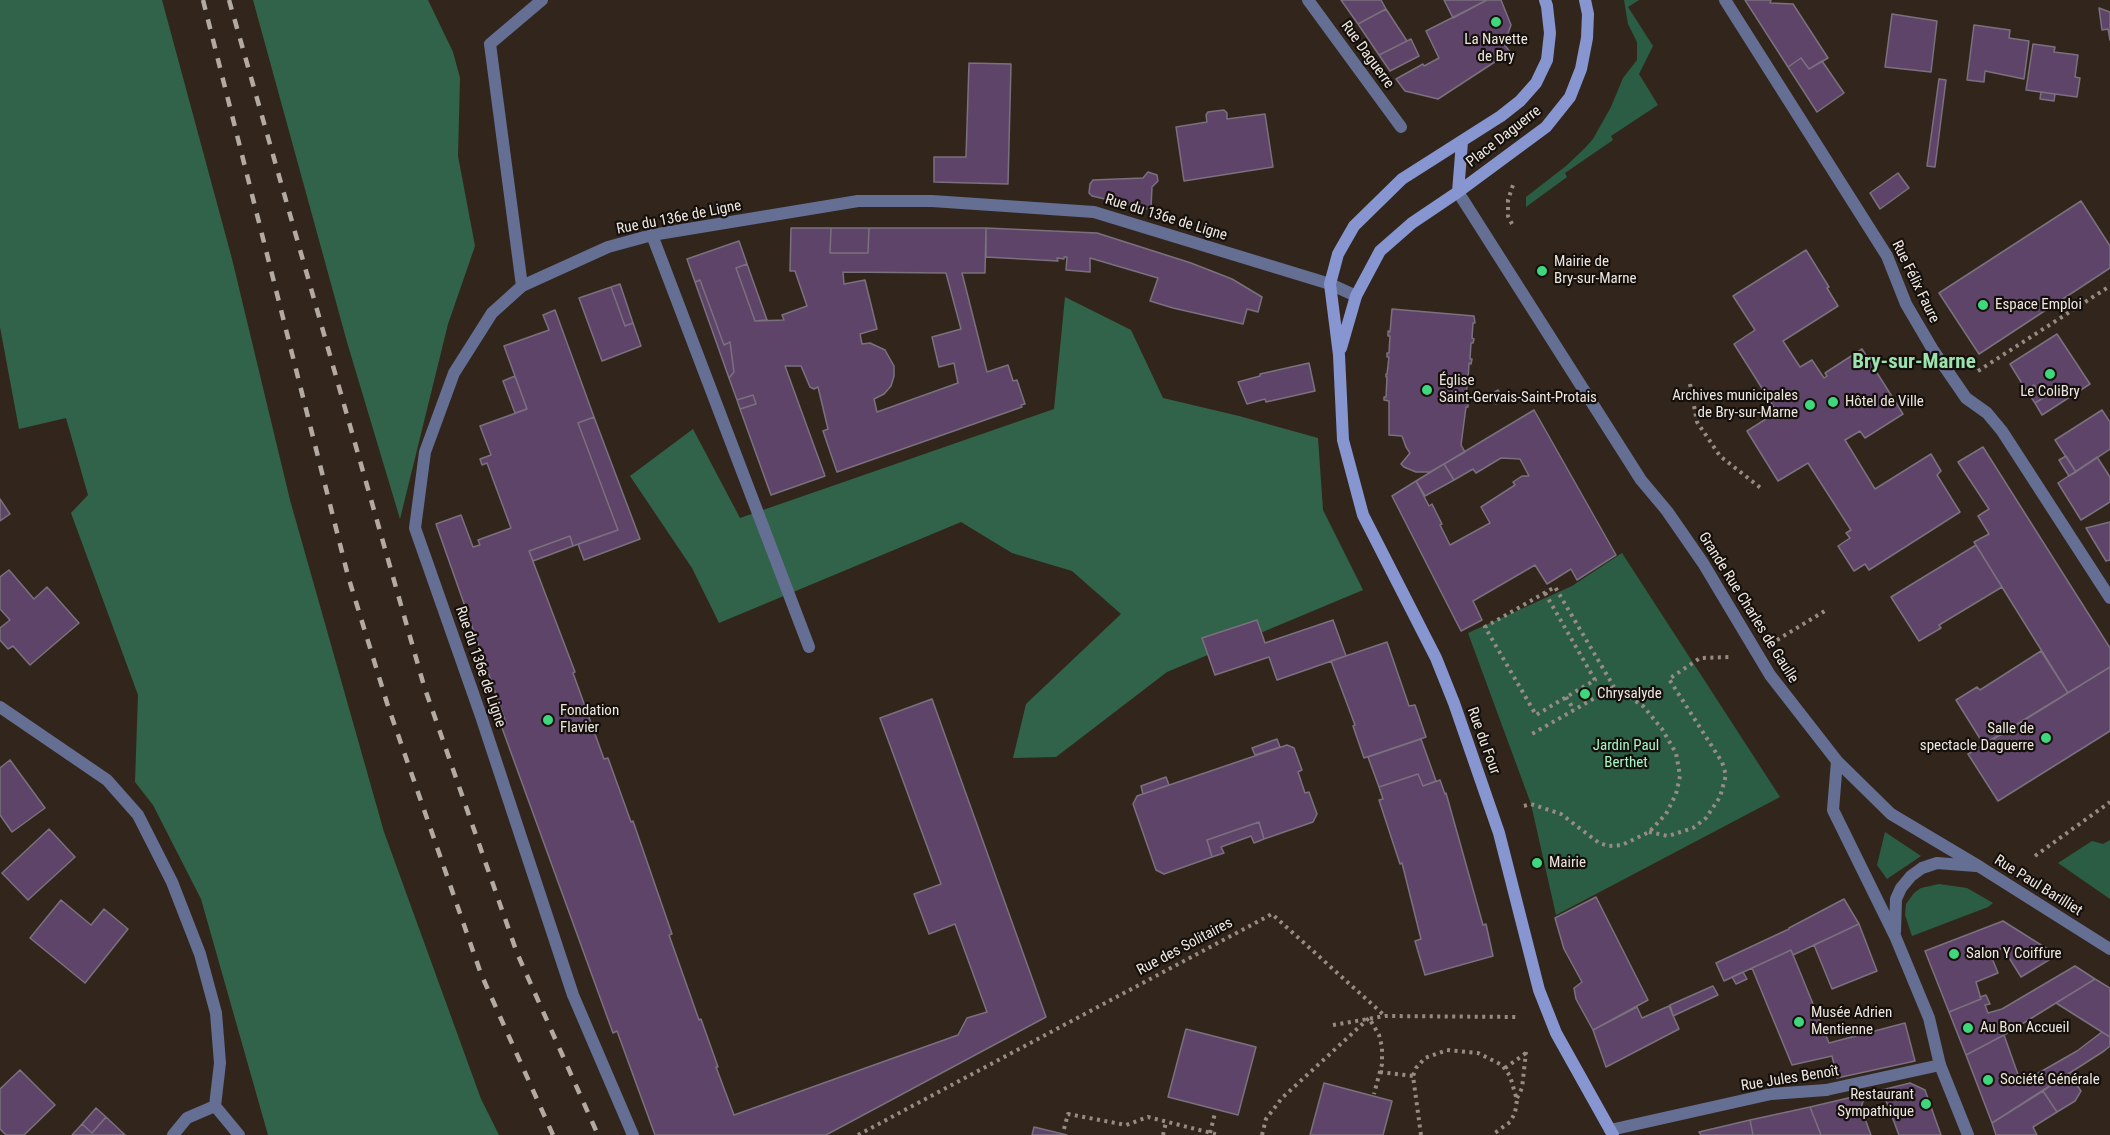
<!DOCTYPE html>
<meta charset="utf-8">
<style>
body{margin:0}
canvas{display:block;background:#32261c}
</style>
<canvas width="2110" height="1135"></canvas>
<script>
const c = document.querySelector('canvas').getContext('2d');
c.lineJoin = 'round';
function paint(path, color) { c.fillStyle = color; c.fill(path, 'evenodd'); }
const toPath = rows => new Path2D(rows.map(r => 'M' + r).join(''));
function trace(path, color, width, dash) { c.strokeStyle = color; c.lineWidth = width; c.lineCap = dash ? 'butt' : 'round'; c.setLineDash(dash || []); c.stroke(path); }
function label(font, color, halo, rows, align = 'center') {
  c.font = font + ' "Roboto Condensed",sans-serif'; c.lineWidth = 4.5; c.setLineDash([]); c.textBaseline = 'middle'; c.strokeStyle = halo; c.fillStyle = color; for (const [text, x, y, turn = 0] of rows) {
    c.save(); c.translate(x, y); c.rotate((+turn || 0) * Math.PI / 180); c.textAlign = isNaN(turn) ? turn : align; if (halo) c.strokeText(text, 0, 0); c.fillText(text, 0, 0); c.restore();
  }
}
const green = toPath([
 [1624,0,1639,0,1628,7,1653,46,1639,74,1658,105,1611,136,1613,140,1565,173,1567,177,1526,207,1526,197,1566,166,1584,149,1593,139,1611,107,1623,78,1637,60,1637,42,1628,24],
 [1622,553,1780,797,1556,915,1531,804,1468,633,1572,586],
 [1885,832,1921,856,1887,879,1877,865],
 [2110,840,2110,899,2058,863,2092,841,2103,844],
 [1939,884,1967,888,1993,903,1988,907,1912,936,1905,915,1906,904,1914,893,1921,888]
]);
const forest = toPath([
 [0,0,162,0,232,259,290,500,384,832,481,1099,499,1135,268,1135,201,899,153,805,135,782,138,695,71,513,88,495,66,418,19,429,0,327],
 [253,0,428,0,453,52,460,78,458,156,475,246,448,324,400,519,347,342],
 [1065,297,1131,330,1163,398,1239,416,1318,438,1323,510,1363,590,1167,672,1056,757,1013,758,1026,704,1121,614,1072,571,1012,553,961,522,719,623,692,568,630,476,693,429,740,518,1054,409]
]);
const building = toPath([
 [1341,0,1381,0,1386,9,1358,24,1341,0],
 [1444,0,1487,0,1453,18,1444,0],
 [1487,0,1501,0,1511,25,1504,44,1510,52,1438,99,1405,91,1396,79,1423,64,1424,66,1439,58,1426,31,1487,0],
 [1745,0,1771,0,1770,3,1793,4,1828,58,1809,69,1801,58,1788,67,1745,0],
 [2099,8,2110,12,2110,40,2108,29,2102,30,2099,8],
 [1386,9,1407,41,1379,55,1358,24,1386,9],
 [1892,14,1937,21,1931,72,1885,67,1892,14],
 [1974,25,2010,30,2009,38,2029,41,2024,79,1985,71,1984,82,1967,80,1974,25],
 [1411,39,1419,56,1390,71,1379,55,1411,39],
 [2033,44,2055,47,2054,52,2078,55,2075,77,2080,78,2077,97,2026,90,2033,44],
 [1801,58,1809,69,1822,61,1844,93,1817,112,1788,67,1801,58],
 [969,63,1011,64,1008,184,934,182,934,157,966,157,969,63],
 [1939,79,1946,80,1935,167,1927,166,1939,79],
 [2041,92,2055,94,2054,101,2040,99,2041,92],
 [1224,110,1227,113,1227,119,1265,114,1273,167,1184,181,1176,127,1207,122,1206,115,1208,112,1224,110],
 [1148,172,1157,175,1158,181,1152,187,1151,207,1148,209,1092,196,1089,193,1090,184,1093,180,1143,178,1148,172],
 [1898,173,1909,188,1880,209,1870,193,1898,173],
 [2081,201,2110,246,2110,268,1979,354,1939,293,2081,201],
 [791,228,831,228,830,253,868,253,869,228,986,228,985,273,962,273,987,372,1008,365,1013,381,1017,380,1025,404,1021,405,1022,407,837,472,823,431,828,429,818,387,814,389,810,387,801,366,785,366,825,476,771,495,740,409,756,404,753,395,737,400,729,378,734,372,730,342,724,345,700,280,695,282,687,259,739,241,747,264,736,268,755,321,784,320,782,315,807,306,795,271,790,271,791,228],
 [843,272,946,273,961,329,932,337,939,367,954,363,958,383,877,412,874,399,884,394,891,386,894,376,894,366,885,350,870,343,862,344,860,334,877,329,865,280,844,284,843,272],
 [831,228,869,228,868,253,830,253,831,228],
 [986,228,1097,233,1191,263,1232,279,1262,297,1258,312,1247,309,1243,324,1173,308,1150,301,1158,278,1090,258,1090,272,1066,270,1067,257,1064,257,1064,259,1057,258,1058,261,986,257,986,228],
 [1806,250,1829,287,1827,288,1838,306,1783,341,1800,367,1812,360,1824,378,1827,376,1825,373,1862,349,1903,414,1865,438,1860,431,1845,440,1875,489,1931,454,1941,471,1937,475,1960,512,1869,570,1865,564,1854,571,1838,546,1850,538,1846,533,1851,530,1808,463,1778,481,1747,431,1777,412,1734,344,1755,330,1733,296,1806,250],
 [747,264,767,320,755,321,736,268,747,264],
 [700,280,724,345,730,342,734,372,729,378,695,282,700,280],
 [620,284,633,323,625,326,611,287,620,284],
 [611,287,625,326,633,323,641,346,602,361,579,298,611,287],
 [1392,309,1474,316,1475,323,1473,323,1472,338,1474,339,1473,343,1471,343,1470,359,1472,359,1471,364,1469,363,1468,380,1470,380,1470,384,1467,383,1466,403,1468,403,1468,407,1466,407,1461,445,1465,452,1430,472,1416,472,1404,467,1401,464,1410,453,1406,447,1402,436,1389,435,1389,401,1384,400,1384,397,1386,397,1387,377,1386,377,1386,374,1387,374,1389,357,1387,357,1387,353,1389,353,1390,336,1388,336,1388,331,1390,332,1392,309],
 [555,310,594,417,578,423,618,530,573,546,570,536,529,551,575,672,573,673,604,759,608,758,631,822,633,821,672,934,669,935,699,1020,701,1019,718,1067,716,1067,734,1115,958,1035,967,1018,987,1012,955,924,929,934,914,894,941,884,880,718,932,699,1046,1017,826,1135,655,1135,617,1031,613,1033,501,725,506,723,436,524,461,515,473,547,480,545,478,540,511,528,487,463,482,465,480,459,491,455,480,426,527,409,504,346,549,330,543,315,555,310],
 [2057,334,2090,384,2042,415,2035,403,2043,398,2034,385,2026,390,2010,364,2057,334],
 [1309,363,1315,391,1266,402,1265,399,1247,404,1238,382,1260,376,1260,374,1309,363],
 [515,376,527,409,515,413,503,381,515,376],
 [2034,385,2043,398,2035,403,2026,390,2034,385],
 [1498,390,1504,399,1496,404,1490,395,1498,390],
 [753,395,756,404,740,409,737,400,753,395],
 [1534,410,1616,555,1577,580,1571,569,1547,584,1535,565,1473,601,1482,620,1461,631,1392,496,1416,481,1429,506,1432,504,1442,524,1440,525,1450,545,1490,523,1481,507,1515,485,1513,482,1522,476,1529,476,1520,459,1501,458,1476,473,1473,469,1454,480,1444,464,1534,410],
 [2102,410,2110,422,2110,449,2076,472,2055,440,2102,410],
 [594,417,640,539,584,560,578,544,618,530,578,423,594,417],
 [1983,447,2110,648,2110,667,2068,693,1974,542,1989,534,1978,516,1989,509,1958,462,1983,447],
 [2066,456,2076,472,2069,476,2059,460,2066,456],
 [2097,457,2110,477,2110,502,2081,520,2058,483,2097,457],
 [1444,464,1454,480,1425,496,1416,481,1444,464],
 [0,499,10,514,0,521,0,499],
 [2110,522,2110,560,2106,561,2086,528,2110,522],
 [570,536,573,546,533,561,529,551,570,536],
 [1976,545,2002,587,1939,625,1941,628,1919,641,1891,597,1976,545],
 [9,570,34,599,47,587,79,623,30,665,13,646,8,649,0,640,0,628,10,620,0,609,0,577,9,570],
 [1257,620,1265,643,1333,620,1346,656,1277,680,1269,657,1215,675,1202,638,1257,620],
 [1387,642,1409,706,1415,705,1426,737,1364,758,1353,726,1355,725,1331,661,1387,642],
 [2041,651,2068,693,1984,745,1956,700,1977,687,1980,690,2041,651],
 [2110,667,2110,731,1998,801,1968,754,2110,667],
 [1277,739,1280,747,1255,755,1252,748,1277,739],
 [1421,739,1436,781,1423,786,1418,774,1379,787,1368,757,1421,739],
 [1287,745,1294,748,1302,770,1298,772,1305,793,1309,792,1317,814,1313,822,1264,839,1259,822,1207,840,1212,857,1164,874,1156,870,1133,804,1137,796,1287,745],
 [10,760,45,808,12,832,0,815,0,768,10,760],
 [1418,774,1423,786,1440,780,1445,794,1446,793,1483,925,1486,924,1493,956,1425,975,1415,941,1421,939,1402,863,1400,864,1379,800,1383,799,1379,787,1418,774],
 [1166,777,1169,785,1143,794,1141,786,1166,777],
 [1259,822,1264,839,1254,843,1251,836,1221,847,1224,853,1212,857,1207,840,1259,822],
 [49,829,75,857,28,900,2,873,49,829],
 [1596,897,1648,1000,1593,1030,1576,999,1574,988,1582,982,1564,949,1555,918,1596,897],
 [1844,899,1859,924,1793,955,1791,950,1724,981,1716,963,1789,929,1789,928,1844,899],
 [61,900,91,925,104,909,128,929,85,983,30,938,61,900],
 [2003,921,2057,955,2021,977,2003,948,1995,951,1997,956,1992,958,1998,973,1976,982,1981,999,1949,1012,1925,951,2003,921],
 [1859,924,1877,971,1832,989,1814,945,1859,924],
 [1791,950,1829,1043,1905,1023,1915,1061,1837,1078,1832,1056,1792,1065,1752,968,1791,950],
 [2075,966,2095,979,2004,1035,1966,1055,1949,1012,1981,999,1980,997,1986,995,1990,1004,1985,1005,1988,1013,2002,1009,2075,966],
 [1743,972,1747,979,1736,984,1732,977,1743,972],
 [2095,979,2110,988,2110,1037,2056,1003,2095,979],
 [1713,986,1718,995,1673,1016,1670,1005,1713,986],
 [1669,1006,1679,1029,1606,1067,1593,1030,1637,1007,1642,1018,1669,1006],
 [1186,1029,1256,1047,1238,1115,1168,1097,1186,1029],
 [2102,1032,2110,1037,2110,1046,2104,1051,1992,1123,1966,1055,2004,1035,2021,1083,2077,1051,2102,1032],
 [20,1070,55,1105,24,1135,6,1135,0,1129,0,1089,20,1070],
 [2069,1073,2081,1091,2075,1101,2057,1112,2043,1091,2069,1073],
 [1324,1083,1392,1101,1383,1135,1310,1135,1324,1083],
 [1910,1083,1925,1090,1941,1135,1899,1135,1882,1090,1910,1083],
 [2043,1091,2057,1112,2033,1127,2037,1135,1996,1135,1992,1123,2043,1091],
 [1861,1095,1864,1098,1861,1108,1871,1135,1821,1135,1810,1107,1861,1095],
 [1810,1107,1821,1135,1753,1135,1750,1120,1810,1107],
 [96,1108,106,1117,92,1133,82,1124,96,1108],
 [106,1117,125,1135,72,1135,82,1124,92,1133,106,1117],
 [1750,1120,1753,1135,1701,1135,1699,1132,1750,1120],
 [1034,1127,1067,1135,1032,1135,1034,1127]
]);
const path = toPath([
 [1512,224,1508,216,1508,200,1514,182],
 [1978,371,2110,286],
 [1690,384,1697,422,1720,456,1762,489],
 [1545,593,1595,680,1536,715,1485,627,1555,587,1614,687],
 [1777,640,1828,609],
 [1566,697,1574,710],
 [1524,806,1531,804,1561,814,1599,843,1609,846,1622,845,1649,832,1666,814,1676,794,1680,776,1676,753,1662,729,1643,706,1614,687,1532,734],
 [1649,832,1668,836,1693,828,1706,818,1720,797,1726,775,1722,762,1669,679,1700,658,1732,657],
 [2035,856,2110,802],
 [1333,1025,1385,1016,1518,1017],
 [1505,1068,1526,1053],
 [1380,1072,1413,1076],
 [1517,1098,1522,1088,1526,1052],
 [1064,1129,1068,1114,1126,1125,1148,1117,1219,1135],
 [1210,1133,1215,1113],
 [858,1135,1272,914,1385,1016],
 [1163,1135,1166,1122],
 [1262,1135,1266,1119,1282,1098,1369,1018,1379,1035,1382,1047,1382,1064,1374,1094],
 [1421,1135,1413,1076,1416,1068,1425,1058,1447,1050,1478,1053,1502,1065,1510,1076,1517,1100,1515,1113,1510,1122,1492,1135]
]);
const service = toPath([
 [1308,0,1401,127],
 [652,235,809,647],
 [522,286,490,44,542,0],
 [1826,1090,1940,1065]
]);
const minor = toPath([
 [1725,0,1887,256,1906,304,1933,350,1966,398,1987,413,2002,431,2110,598],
 [1458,192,1641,480,1667,511,1703,563,1770,675,1837,761,1891,814,1980,867,2110,949],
 [0,707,107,780,138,815,172,882,200,954,216,1013,220,1063,215,1106,239,1135],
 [1837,761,1833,810,1895,936,1929,1018,1940,1065,1968,1135],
 [1895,932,1896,899,1901,888,1911,876,1922,868,1937,863,1976,866],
 [1610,1130,1771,1094,1826,1090],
 [173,1135,187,1118,215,1106],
 [633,1135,573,995,481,716,415,528,425,452,454,373,492,313,522,286,608,247,652,235,858,201,932,201,1094,212,1330,284,1356,296]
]);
const secondary = toPath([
 [1545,0,1547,6,1550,33,1547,60,1536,83,1520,101,1501,116,1402,179,1354,226,1338,254,1330,284,1339,355,1343,440,1363,515,1436,658,1454,703,1499,833,1539,990,1556,1033,1613,1135],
 [1458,192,1462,142],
 [1341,348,1356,296,1380,251,1412,223,1458,192,1546,127,1570,97,1581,69,1587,38,1588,14,1585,0]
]);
const rail = toPath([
 [203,0,348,576,387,703,481,974,553,1135],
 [229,0,424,686,517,953,598,1135]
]);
const markers = [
 [1496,22,6,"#3fd77d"],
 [1542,271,6,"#3fd77d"],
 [1983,305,6,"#3fd77d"],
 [2050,374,6,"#3fd77d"],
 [1427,390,6,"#3fd77d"],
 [1833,402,6,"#3fd77d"],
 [1810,405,6,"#3fd77d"],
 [1585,694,6,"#3fd77d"],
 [548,720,6,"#3fd77d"],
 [2046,738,6,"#3fd77d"],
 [1537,863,6,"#3fd77d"],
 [1954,954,6,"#3fd77d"],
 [1799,1022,6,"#3fd77d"],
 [1968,1028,6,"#3fd77d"],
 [1988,1080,6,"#3fd77d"],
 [1926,1104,6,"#3fd77d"]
];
const poiNames = [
 ["La Navette",1496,40,"center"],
 ["de Bry",1496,57,"center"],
 ["Mairie de",1554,262],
 ["Bry-sur-Marne",1554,279],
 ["Espace Emploi",1995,305],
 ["Église",1439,381],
 ["Saint-Gervais-Saint-Protais",1439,398],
 ["Le ColiBry",2050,392,"center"],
 ["Archives municipales",1798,396,"right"],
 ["de Bry-sur-Marne",1798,413,"right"],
 ["Hôtel de Ville",1845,402],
 ["Chrysalyde",1597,694],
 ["Fondation",560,711],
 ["Flavier",560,728],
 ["Salle de",2034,729,"right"],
 ["spectacle Daguerre",2034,746,"right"],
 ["Mairie",1549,863],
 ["Salon Y Coiffure",1966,954],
 ["Musée Adrien",1811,1013],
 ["Mentienne",1811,1030],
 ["Au Bon Accueil",1980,1028],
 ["Société Générale",2000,1080],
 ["Restaurant",1914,1095,"right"],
 ["Sympathique",1914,1112,"right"]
];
const streetNames = [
 ["Rue Daguerre",1367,55,54],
 ["Place Daguerre",1504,137,-38],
 ["Rue du 136e de Ligne",679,218,-11],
 ["Rue du 136e de Ligne",1166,218,17],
 ["Rue Félix Faure",1915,282,64],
 ["Grande Rue Charles de Gaulle",1748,608,58],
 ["Rue du 136e de Ligne",480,667,71],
 ["Rue du Four",1483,741,70],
 ["Rue Paul Barilliet",2038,886,32],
 ["Rue des Solitaires",1185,947,-28],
 ["Rue Jules Benoît",1790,1079,-9]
];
const parkNames = [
 ["Jardin Paul",1626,746],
 ["Berthet",1626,763]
];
const districtNames = [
 ["Bry-sur-Marne",1914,363]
];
paint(green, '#2a5d44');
paint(forest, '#306349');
paint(building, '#5f446a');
trace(building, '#7a707e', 1.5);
trace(path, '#968c84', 4, [3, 4.5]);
trace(service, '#656f94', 12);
trace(minor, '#656f94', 12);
trace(secondary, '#8796d1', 12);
trace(rail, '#b3aaa3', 4.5, [10, 10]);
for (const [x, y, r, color] of markers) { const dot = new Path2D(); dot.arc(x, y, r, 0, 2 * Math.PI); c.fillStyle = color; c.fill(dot); trace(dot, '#15100c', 2); }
label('15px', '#eee6e0', '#15100c', poiNames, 'left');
label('15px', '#eee6e0', '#15100c', streetNames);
label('15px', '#a4f5c8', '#15100c', parkNames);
label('bold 21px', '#9ce2af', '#15100c', districtNames);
</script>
